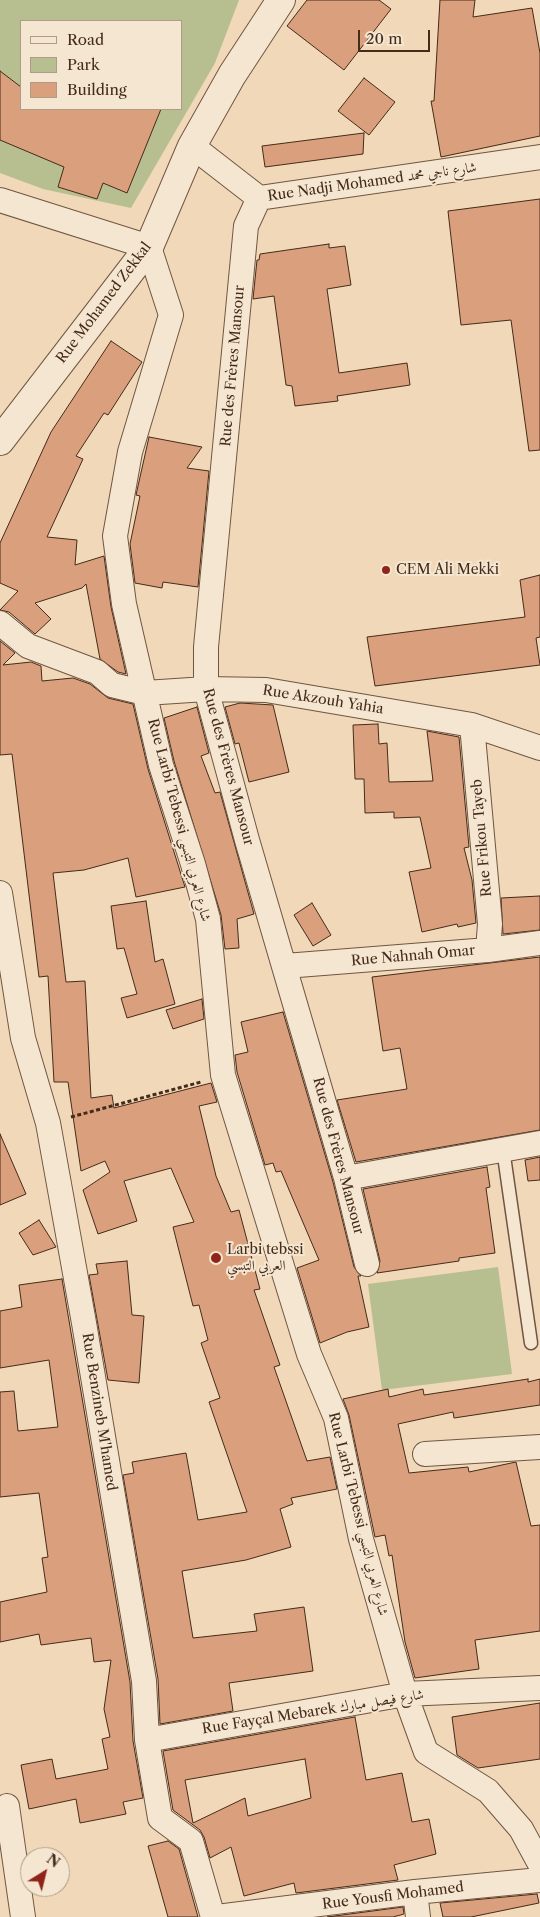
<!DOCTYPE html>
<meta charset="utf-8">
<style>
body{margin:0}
#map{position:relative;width:540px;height:1917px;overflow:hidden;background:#f0d8b8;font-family:"Libre Caslon Text",serif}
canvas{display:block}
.legend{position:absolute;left:20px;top:20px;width:162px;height:90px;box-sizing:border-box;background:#f5e6d1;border:1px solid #af9b88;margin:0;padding:6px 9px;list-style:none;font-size:15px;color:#452b1a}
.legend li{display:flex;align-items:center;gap:10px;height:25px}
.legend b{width:25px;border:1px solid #af9b88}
.north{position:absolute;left:20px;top:1847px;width:50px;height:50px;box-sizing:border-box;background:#f5e6d1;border:1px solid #af9b88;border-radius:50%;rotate:36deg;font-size:14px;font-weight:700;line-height:20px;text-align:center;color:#452b1a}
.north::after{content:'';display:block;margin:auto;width:18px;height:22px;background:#8f2418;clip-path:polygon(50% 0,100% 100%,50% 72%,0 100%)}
.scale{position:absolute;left:358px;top:30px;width:72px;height:22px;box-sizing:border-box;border:2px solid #452b1a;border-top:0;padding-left:6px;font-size:15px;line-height:18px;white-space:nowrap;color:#452b1a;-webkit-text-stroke:4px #f5e6d1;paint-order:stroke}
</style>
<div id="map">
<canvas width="540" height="1917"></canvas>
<ul class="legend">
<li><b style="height:6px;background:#f5e6d1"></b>Road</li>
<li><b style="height:14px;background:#b7bf90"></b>Park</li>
<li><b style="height:14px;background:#da9f7c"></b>Building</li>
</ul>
<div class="north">N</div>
<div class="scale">20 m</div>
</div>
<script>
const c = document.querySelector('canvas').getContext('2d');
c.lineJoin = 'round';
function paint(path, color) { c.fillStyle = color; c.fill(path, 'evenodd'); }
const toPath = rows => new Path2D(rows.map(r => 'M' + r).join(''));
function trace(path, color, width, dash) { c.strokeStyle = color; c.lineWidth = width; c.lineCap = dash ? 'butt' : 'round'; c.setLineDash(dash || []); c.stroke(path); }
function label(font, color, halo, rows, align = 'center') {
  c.font = font + ' "Libre Caslon Text",Amiri,serif'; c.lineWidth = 4; c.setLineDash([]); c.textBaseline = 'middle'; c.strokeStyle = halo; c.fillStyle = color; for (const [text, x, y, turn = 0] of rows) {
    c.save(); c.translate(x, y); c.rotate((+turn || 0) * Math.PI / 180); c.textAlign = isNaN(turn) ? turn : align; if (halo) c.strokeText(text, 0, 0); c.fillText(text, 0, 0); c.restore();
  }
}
const green = toPath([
 [0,0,239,0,215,63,131,208,43,189,0,173],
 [21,21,181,21,181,109,21,109],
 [498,1267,512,1374,382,1390,368,1284]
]);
const building = toPath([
 [307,0,379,0,391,9,344,70,287,26,307,0],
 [440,0,475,0,473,17,532,8,540,53,540,136,441,157,431,101,434,101,440,0],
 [0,71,21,87,21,109,161,109,127,193,103,183,97,199,58,187,64,167,0,140,0,71],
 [364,78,395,102,369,135,338,111,364,78],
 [364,133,363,154,265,167,262,146,364,133],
 [540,199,540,450,529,451,511,320,461,325,448,211,540,199],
 [329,244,329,248,345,246,351,285,327,289,339,373,407,363,410,385,337,396,338,401,295,406,292,386,286,385,274,296,253,299,257,260,259,260,260,254,329,244],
 [111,341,142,362,108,415,104,413,76,456,83,459,47,537,77,540,75,565,104,556,111,607,126,674,118,672,100,659,86,584,82,588,35,603,51,619,35,634,9,612,0,610,18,591,0,583,0,543,51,432,111,341],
 [149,437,202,447,187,468,209,471,198,587,163,582,162,588,135,583,130,544,140,496,136,495,149,437],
 [540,575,540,637,536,638,540,665,375,686,367,637,525,617,520,580,540,575],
 [0,641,15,653,3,665,31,662,41,666,42,681,73,678,90,684,108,698,133,704,148,769,185,887,136,897,128,858,84,870,53,873,66,982,85,981,91,1098,112,1095,114,1108,211,1083,217,1102,199,1106,216,1176,231,1212,239,1210,260,1289,254,1290,280,1365,274,1367,307,1461,330,1457,337,1489,291,1498,293,1504,280,1509,291,1547,246,1560,182,1571,193,1638,257,1631,254,1614,304,1607,313,1671,229,1683,233,1711,160,1724,158,1679,123,1475,134,1473,132,1462,186,1453,198,1520,247,1512,209,1402,220,1398,201,1343,208,1340,199,1305,193,1306,173,1227,194,1222,171,1168,124,1181,137,1221,98,1234,83,1190,110,1172,105,1161,81,1171,68,1082,54,1082,48,976,39,977,12,754,0,755,0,641],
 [240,703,273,705,289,772,249,782,239,743,235,744,225,707,240,703],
 [197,707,209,753,201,756,215,793,220,792,254,914,237,919,239,948,225,949,221,915,174,761,164,718,197,707],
 [378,724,379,744,387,743,389,782,433,781,427,731,459,737,469,847,464,848,472,880,476,923,458,927,457,924,422,932,409,872,431,868,420,817,394,818,394,812,365,813,364,779,355,779,353,725,378,724],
 [540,896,540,930,503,934,501,898,540,896],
 [146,901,155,962,163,959,175,1004,127,1018,121,998,137,994,124,948,117,949,111,906,146,901],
 [312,903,331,935,313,946,294,915,312,903],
 [540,957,540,1130,356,1162,337,1100,407,1089,400,1048,383,1051,372,977,540,957],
 [202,999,204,1019,173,1029,166,1010,202,999],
 [283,1012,333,1182,354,1267,361,1276,358,1276,369,1327,347,1332,320,1343,297,1268,319,1260,281,1171,276,1172,273,1163,265,1165,237,1072,235,1055,248,1052,241,1022,283,1012],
 [0,1134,26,1194,0,1205,0,1134],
 [540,1157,540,1180,528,1181,525,1160,540,1157],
 [487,1167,490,1187,486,1188,495,1253,459,1258,459,1261,377,1273,380,1261,363,1189,487,1167],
 [39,1220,56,1247,33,1255,19,1233,39,1220],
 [127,1261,132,1315,144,1316,139,1383,108,1380,89,1275,98,1274,96,1264,127,1261],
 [62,1279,130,1682,133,1741,143,1798,123,1802,126,1814,80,1823,76,1799,29,1809,21,1765,52,1759,56,1779,108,1769,102,1739,110,1737,104,1709,111,1660,94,1662,91,1638,41,1645,39,1634,0,1642,0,1602,47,1592,42,1558,48,1557,39,1493,0,1497,0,1392,14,1391,18,1431,58,1427,49,1360,0,1368,0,1311,22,1307,19,1285,62,1279],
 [528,1379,528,1382,540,1379,540,1405,454,1418,453,1412,398,1424,409,1473,468,1467,469,1472,516,1462,531,1526,540,1525,540,1631,475,1640,479,1669,415,1678,405,1642,392,1555,389,1556,385,1535,375,1537,349,1415,343,1399,388,1389,389,1397,423,1389,424,1395,528,1379],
 [540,1703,540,1759,478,1768,457,1755,452,1717,540,1703],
 [355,1717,366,1780,402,1773,412,1822,429,1819,436,1854,394,1865,398,1880,296,1893,294,1883,244,1896,231,1847,210,1858,204,1837,200,1830,173,1810,163,1751,355,1717],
 [305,1759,311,1798,248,1816,245,1798,193,1823,185,1780,305,1759],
 [168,1841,179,1849,198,1917,168,1917,148,1846,168,1841],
 [537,1894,539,1903,471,1917,443,1917,440,1903,537,1894],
 [403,1907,404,1914,393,1917,327,1917,403,1907]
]);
const path = toPath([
 [71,1117,201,1082]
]);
const service = toPath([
 [503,1149,531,1343]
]);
const minor = toPath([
 [192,146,259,198,540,157],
 [259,198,246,226,206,647,206,689,247,840,346,1178,367,1264],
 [0,200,149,247,171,315,130,452,115,536,124,604,161,765,193,864,208,919,223,1075,309,1354,336,1418,361,1539,405,1694,426,1752,488,1791,521,1829,540,1864],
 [0,623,28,646,97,672,112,685,145,693,206,689,266,690,472,725,540,748],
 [472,725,490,924,488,950],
 [0,893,23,1038,48,1123,84,1323,144,1681,147,1740,160,1818,191,1841,213,1917],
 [285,966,488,950,540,943],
 [346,1178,540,1143],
 [425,1454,540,1447],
 [147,1740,405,1694,540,1688],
 [7,1806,23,1917],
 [415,1892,418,1917],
 [217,1917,415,1892,540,1880]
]);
const tertiary = toPath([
 [0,441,149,247,192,146,232,75,281,0]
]);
const markers = [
 [386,570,5,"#8f2418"],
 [216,1258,6,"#8f2418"]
];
const streetNames = [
 ["Rue Nadji Mohamed شارع ناجي محمد",372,182,-8],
 ["Rue Mohamed Zekkal",104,303,-53],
 ["Rue des Frères Mansour",233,366,-85],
 ["Rue Akzouh Yahia",323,700,9],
 ["Rue des Frères Mansour",228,767,75],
 ["Rue Larbi Tebessi شارع العربي التبسي",179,820,75],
 ["Rue Frikou Tayeb",482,838,-95],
 ["Rue Nahnah Omar",413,956,-5],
 ["Rue des Frères Mansour",338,1156,75],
 ["Rue Benzineb M'hamed",99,1412,81],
 ["Rue Larbi Tebessi شارع العربي التبسي",358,1514,76],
 ["Rue Fayçal Mebarek شارع فيصل مبارك",313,1712,-9],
 ["Rue Yousfi Mohamed",393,1896,-7]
];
const poiNames = [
 ["CEM Ali Mekki",396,570],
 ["Larbi tebssi",227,1250],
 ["العربي التبسي",227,1266]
];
paint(green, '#b7bf90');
paint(building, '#da9f7c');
trace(building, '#452b1a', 1);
trace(service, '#705642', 15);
trace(minor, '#705642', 26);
trace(tertiary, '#705642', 30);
trace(path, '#452b1a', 3, [4, 2.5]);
trace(service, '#f5e6d1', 12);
trace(minor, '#f5e6d1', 24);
trace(tertiary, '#f5e6d1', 28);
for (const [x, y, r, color] of markers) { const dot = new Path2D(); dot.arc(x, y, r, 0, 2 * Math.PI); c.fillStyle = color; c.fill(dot); trace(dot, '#f5e6d1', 2); }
label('14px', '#452b1a', '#f5e6d1', streetNames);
label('14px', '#452b1a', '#f5e6d1', poiNames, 'left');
</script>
